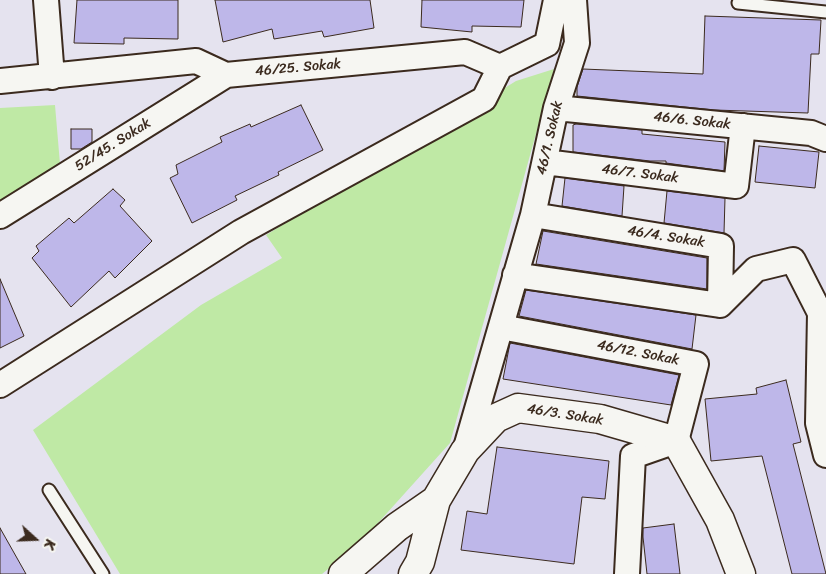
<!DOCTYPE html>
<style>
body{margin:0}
#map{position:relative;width:826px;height:574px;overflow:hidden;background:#e5e3ef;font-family:Sriracha,sans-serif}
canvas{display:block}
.north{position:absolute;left:10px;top:514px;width:50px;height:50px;-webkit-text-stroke:4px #f6f6f2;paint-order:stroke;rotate:110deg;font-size:14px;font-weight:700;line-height:20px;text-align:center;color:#3b2a1e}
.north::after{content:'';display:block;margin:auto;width:18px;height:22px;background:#3b2a1e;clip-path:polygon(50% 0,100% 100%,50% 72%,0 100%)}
</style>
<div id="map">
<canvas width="826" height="574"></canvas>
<div class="north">K</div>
</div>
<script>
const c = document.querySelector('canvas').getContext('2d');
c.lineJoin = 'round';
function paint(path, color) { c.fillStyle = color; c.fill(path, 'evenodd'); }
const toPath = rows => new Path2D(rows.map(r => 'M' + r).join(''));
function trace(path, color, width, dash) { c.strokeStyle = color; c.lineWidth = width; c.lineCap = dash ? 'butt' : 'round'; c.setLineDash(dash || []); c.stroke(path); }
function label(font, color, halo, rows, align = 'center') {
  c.font = font + ' Sriracha,sans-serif'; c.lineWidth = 4; c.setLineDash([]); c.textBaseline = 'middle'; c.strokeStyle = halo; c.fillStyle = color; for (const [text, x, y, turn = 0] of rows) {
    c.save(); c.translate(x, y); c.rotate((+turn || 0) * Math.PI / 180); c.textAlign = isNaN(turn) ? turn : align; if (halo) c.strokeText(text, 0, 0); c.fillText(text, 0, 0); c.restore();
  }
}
const green = toPath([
 [554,69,450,443,360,543,322,574,120,574,33,430,201,305,282,258,266,235,516,81],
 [55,105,60,164,0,205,0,108]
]);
const building = toPath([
 [77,0,178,0,178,39,124,38,124,44,74,43,77,0],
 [215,0,370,0,374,28,324,37,322,31,274,39,272,29,223,42,215,0],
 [422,0,524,0,521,27,472,26,472,32,421,27,422,0],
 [705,16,821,20,819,54,811,54,808,113,714,110,577,96,577,87,583,69,703,74,705,16],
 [301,105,323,150,278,172,279,175,235,196,237,200,192,223,170,178,178,174,176,165,222,142,220,137,250,124,251,127,301,105],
 [576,124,642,130,642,134,725,142,724,171,666,163,666,161,650,161,573,152,573,125,576,124],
 [71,129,92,129,92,142,81,149,71,149,71,129],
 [759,146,819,152,815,188,755,182,759,146],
 [565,178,624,186,622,216,562,206,565,178],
 [113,189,125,200,120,206,152,241,115,278,109,271,71,307,32,258,39,251,36,246,69,218,74,223,113,189],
 [667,191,725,198,724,233,664,223,667,191],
 [543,231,707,258,707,289,536,264,543,231],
 [0,279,24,336,0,348,0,279],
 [526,290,696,315,692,349,519,316,526,290],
 [510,343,679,375,671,405,503,379,510,343],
 [786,380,801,442,793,444,826,574,792,574,762,456,711,461,705,399,757,394,756,388,786,380],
 [497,447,609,461,605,499,582,497,574,564,461,550,467,511,487,514,497,447],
 [674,524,680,574,647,574,643,537,643,528,674,524],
 [0,528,26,574,0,574,0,528]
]);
const lane = toPath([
 [738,3,826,12],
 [49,490,103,574]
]);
const street = toPath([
 [46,0,52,77],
 [0,81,196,61,226,75,465,52,500,67,547,44,556,0],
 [556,108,811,133,826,139],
 [545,162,736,186,743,126],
 [533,215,721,246,720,305,756,269,793,260,820,313,818,423,826,455],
 [0,216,226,75],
 [515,275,720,305],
 [501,327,696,364,676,441,633,456,627,574],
 [0,385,241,232,484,99,500,67],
 [465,451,533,215,556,108,577,43,574,0]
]);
const secondary = toPath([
 [343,574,397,527,436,500,465,451,496,418,518,408,600,419,676,441,720,520,741,574],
 [413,574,420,562,436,500]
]);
const streetNames = [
 ["46/25. Sokak",298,68,-5],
 ["46/6. Sokak",692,121,6],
 ["46/1. Sokak",550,138,-77],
 ["52/45. Sokak",113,145,-32],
 ["46/7. Sokak",640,174,7],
 ["46/4. Sokak",666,237,9],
 ["46/12. Sokak",638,353,11],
 ["46/3. Sokak",565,415,9]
];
paint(green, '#bfe9a5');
paint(building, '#beb7e9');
trace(building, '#3b2a1e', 1);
trace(lane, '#3b2a1e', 15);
trace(street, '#3b2a1e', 28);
trace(secondary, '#3b2a1e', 31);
trace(lane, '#f6f6f2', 11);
trace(street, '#f6f6f2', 24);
trace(secondary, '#f6f6f2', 28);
label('14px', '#3b2a1e', '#f6f6f2', streetNames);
</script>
